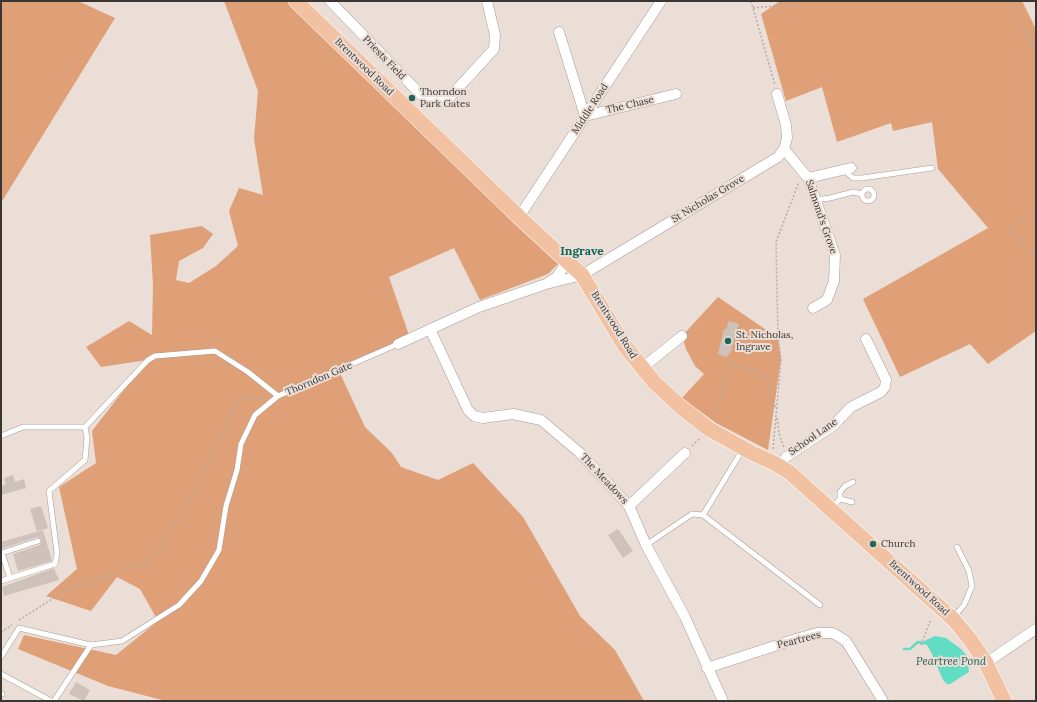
<!DOCTYPE html>
<style>
body{margin:0}
#map{position:relative;width:1037px;height:702px;overflow:hidden;background:#eaded7;font-family:Lora,serif}
canvas{display:block}
.frame{position:absolute;inset:0;border:2px solid #3a3633;pointer-events:none}
</style>
<div id="map">
<canvas width="1037" height="702"></canvas>
<div class="frame"></div>
</div>
<script>
const c = document.querySelector('canvas').getContext('2d');
c.lineJoin = 'round';
function paint(path, color) { c.fillStyle = color; c.fill(path, 'evenodd'); }
const toPath = rows => new Path2D(rows.map(r => 'M' + r).join(''));
function trace(path, color, width, dash) { c.strokeStyle = color; c.lineWidth = width; c.lineCap = dash ? 'butt' : 'round'; c.setLineDash(dash || []); c.stroke(path); }
function label(font, color, halo, rows, align = 'center') {
  c.font = font + ' Lora,serif'; c.lineWidth = 4; c.setLineDash([]); c.textBaseline = 'middle'; c.strokeStyle = halo; c.fillStyle = color; for (const [text, x, y, turn = 0] of rows) {
    c.save(); c.translate(x, y); c.rotate((+turn || 0) * Math.PI / 180); c.textAlign = isNaN(turn) ? turn : align; if (halo) c.strokeText(text, 0, 0); c.fillText(text, 0, 0); c.restore();
  }
}
const green = toPath([
 [1,1,78,1,115,18,1,203],
 [224,1,296,1,564,258,548,274,480,300,454,248,389,277,410,338,339,371,365,427,392,453,401,467,438,480,473,463,523,517,580,616,615,650,644,701,166,701,108,686,18,649,24,635,116,655,158,621,140,589,117,577,91,611,46,596,77,569,59,487,96,463,92,431,147,360,101,367,86,347,129,321,152,335,153,285,150,235,202,226,213,234,203,248,179,261,176,280,189,283,216,266,238,246,229,211,239,188,263,195,254,139,258,91],
 [780,1,1022,1,1036,29,1036,331,988,364,970,344,900,377,863,299,988,228,938,169,932,122,893,131,891,123,837,142,822,87,786,101,761,14],
 [718,297,778,338,781,359,768,450,716,423,682,398,704,374,695,366,686,349,682,336]
]);
const water = toPath([
 [935,636,946,638,961,649,967,656,969,672,950,684,947,684,943,680,931,652,927,645,923,644,924,641]
]);
const stream = toPath([
 [904,649,910,649,918,642,923,643]
]);
const building = toPath([
 [729,321,739,324,730,354,728,354,727,357,718,354,724,329,726,329],
 [13,475,15,482,24,479,26,488,1,495,1,486,6,484,4,478],
 [41,506,48,528,37,531,30,509],
 [618,529,633,551,623,558,608,535],
 [43,530,52,561,18,571,13,554,40,545,42,539,37,537,1,549,1,542],
 [54,568,59,580,4,596,2,587],
 [76,682,90,690,84,701,69,694]
]);
const path = toPath([
 [751,1,775,85],
 [1009,1,1036,52],
 [753,8,795,4,799,1],
 [1036,212,1010,230,1036,256],
 [777,418,779,433,784,448],
 [715,419,730,363,765,375,769,381,771,401,777,409],
 [692,446,700,438],
 [773,449,781,359,778,338,776,242,799,182],
 [19,620,68,589,130,568,148,564,186,508,239,399,266,397],
 [1,632,12,625],
 [921,645,931,619]
]);
const lane = toPath([
 [844,170,853,178,862,178,932,168],
 '862 195a6 6 0 1 1 12 0a6 6 0 1 1-12 0Z',
 [815,200,830,198,853,192,862,194],
 [85,427,148,360,155,356,215,351,248,372,278,396],
 [1,436,23,427,85,427],
 [840,499,852,502],
 [831,508,840,499,840,492,845,486,853,482],
 [703,515,743,449],
 [646,545,692,514,703,515,820,605],
 [10,578,2,553,38,541],
 [1,581,55,564,57,553,49,491,85,460,87,438,85,427],
 [953,618,964,605,972,586,969,571,957,547],
 [1,657,19,628,91,645,122,641,179,605,201,581,219,550,226,506,237,470,241,444,255,415,278,396,398,344],
 [1,674,51,701],
 [1,694,2,694],
 [54,701,91,645]
]);
const street = toPath([
 [330,1,423,97,438,102,448,99,494,49,495,35,487,1],
 [559,32,585,116,676,94],
 [784,149,808,178,835,255,834,281,827,300,813,308],
 [808,178,851,168],
 [519,217,661,1],
 [549,282,557,277,564,266,566,260],
 [430,329,468,410,474,416,483,418,513,414,541,420,580,453,629,506,646,545,685,617,723,701],
 [398,344,479,307,546,284,582,275,778,157,784,149,787,138,786,125,777,94],
 [642,368,682,336],
 [780,466,786,457,834,425,851,407,881,392,885,387,886,380,866,339],
 [629,506,685,453],
 [986,663,1036,629],
 [707,668,796,639,817,633,833,633,846,641,883,701]
]);
const primary = toPath([
 [296,1,519,217,582,275,624,345,654,382,681,407,709,429,752,453,772,462,789,472,953,619,969,638,986,663,1004,701]
]);
const markers = [
 [412,98,4,"#216659"],
 [728,341,4,"#216659"],
 [873,544,4,"#216659"]
];
const streetNames = [
 ["Priests Field",384,58,46],
 ["Brentwood Road",364,67,44],
 ["The Chase",630,105,-13],
 ["Middle Road",590,109,-57],
 ["St Nicholas Grove",708,199,-31],
 ["Salmond's Grove",821,217,71],
 ["Brentwood Road",614,325,58],
 ["Thorndon Gate",319,379,-23],
 ["School Lane",813,437,-35],
 ["The Meadows",604,479,47],
 ["Brentwood Road",919,588,42],
 ["Peartrees",799,640,-14]
];
const poiNames = [
 ["Thorndon",420,92],
 ["Park Gates",420,104],
 ["St. Nicholas,",736,335],
 ["Ingrave",736,347],
 ["Church",881,544]
];
const waterNames = [
 ["Peartree Pond",951,662]
];
const quarterNames = [
 ["Ingrave",582,252]
];
paint(green, '#df9f77');
paint(water, '#61ddc4');
trace(stream, '#61ddc4', 2.5);
paint(building, '#cec2bb');
trace(lane, '#a79c95', 6);
trace(street, '#a79c95', 11);
trace(primary, '#fff', 16);
trace(path, '#b5aba5', 1.5, [2, 2]);
trace(lane, '#fff', 5);
trace(street, '#fff', 10);
trace(primary, '#f1c1a2', 15);
for (const [x, y, r, color] of markers) { const dot = new Path2D(); dot.arc(x, y, r, 0, 2 * Math.PI); c.fillStyle = color; c.fill(dot); trace(dot, '#eaded7', 1.5); }
label('10px', '#3a3633', '#eaded7', streetNames);
label('10px', '#3a3633', '#eaded7', poiNames, 'left');
label('italic 11px', '#285c51', '#eaded7', waterNames);
label('bold 12px', '#0d6556', '#eaded7', quarterNames);
</script>
